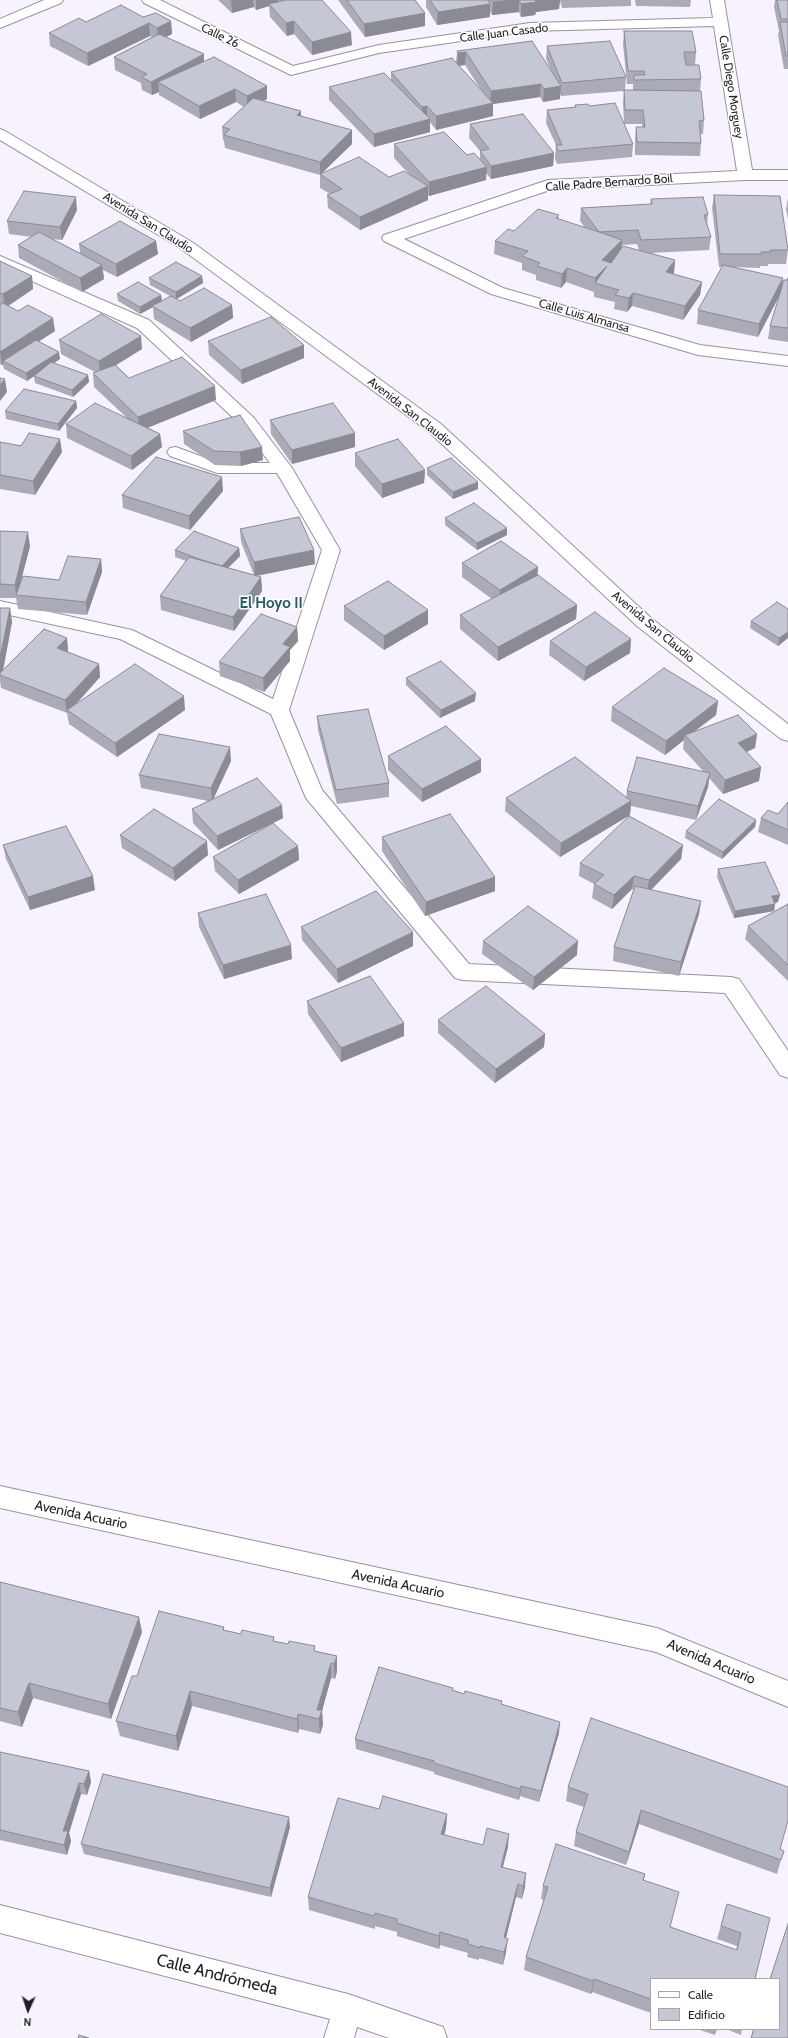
<!DOCTYPE html>
<meta charset="utf-8">
<style>
body{margin:0}
#map{position:relative;width:788px;height:2038px;overflow:hidden;background:#f8f2fe;font-family:Cabin,sans-serif}
canvas{display:block}
.legend{position:absolute;left:650px;top:1978px;width:130px;height:52px;box-sizing:border-box;background:#fff;border:1px solid #a6a5a7;margin:0;padding:5px 7px;list-style:none;font-size:12px;color:#211f23}
.legend li{display:flex;align-items:center;gap:8px;height:20px}
.legend b{width:20px;border:1px solid #a6a5a7}
.north{position:absolute;left:8px;top:1990px;width:40px;height:40px;-webkit-text-stroke:3px #fff;paint-order:stroke;rotate:183deg;font-size:11px;font-weight:700;line-height:16px;text-align:center;color:#211f23}
.north::after{content:'';display:block;margin:auto;width:14px;height:18px;background:#211f23;clip-path:polygon(50% 0,100% 100%,50% 72%,0 100%)}
</style>
<div id="map">
<canvas width="788" height="2038"></canvas>
<ul class="legend">
<li><b style="height:5px;background:#fff"></b>Calle</li>
<li><b style="height:11px;background:#c6c7d4"></b>Edificio</li>
</ul>
<div class="north">N</div>
</div>
<script>
const c = document.querySelector('canvas').getContext('2d');
c.lineJoin = 'round';
const toPath = rows => new Path2D(rows.map(r => 'M' + r).join(''));
function trace(path, color, width, dash) { c.strokeStyle = color; c.lineWidth = width; c.lineCap = dash ? 'butt' : 'round'; c.setLineDash(dash || []); c.stroke(path); }
function paint(path, color) { c.fillStyle = color; c.fill(path, 'evenodd'); }
function label(font, color, halo, rows, align = 'center') {
  c.font = font + ' Cabin,sans-serif'; c.lineWidth = 3; c.setLineDash([]); c.textBaseline = 'middle'; c.strokeStyle = halo; c.fillStyle = color; for (const [text, x, y, turn = 0] of rows) {
    c.save(); c.translate(x, y); c.rotate((+turn || 0) * Math.PI / 180); c.textAlign = isNaN(turn) ? turn : align; if (halo) c.strokeText(text, 0, 0); c.fillText(text, 0, 0); c.restore();
  }
}
const minor = toPath([
 [44,0,63,0,61,3,0,28,0,19,44,0],
 [142,0,160,0,293,66,379,45,530,23,713,18,710,0,724,0,752,170,788,170,788,180,745,180,550,190,404,239,503,288,700,345,788,356,788,366,698,355,491,294,384,241,382,238,384,235,548,180,737,171,714,26,530,31,379,53,291,75,144,3,142,0],
 [0,129,5,131,192,242,441,424,651,618,788,724,788,741,781,739,637,626,429,432,180,248,0,140,0,129],
 [0,256,149,320,254,418,292,468,340,550,289,710,322,790,469,964,731,977,739,979,788,1051,788,1078,780,1075,725,993,463,980,455,978,306,798,271,714,120,639,0,613,0,601,132,630,273,699,322,550,277,473,217,473,170,456,167,452,170,448,176,447,219,463,270,463,242,426,137,328,0,267,0,256],
 [0,1486,657,1628,788,1681,788,1707,656,1652,0,1508,0,1486],
 [0,1905,348,1994,443,2027,447,2038,389,2038,357,2027,354,2038,324,2038,330,2019,0,1933,0,1905]
]);
const wall = toPath([
 [218,0,323,0,322,0,352,45,312,55,294,34,287,36,270,17,269,6,256,10,254,7,232,13],
 [338,0,415,0,425,13,425,26,365,37],
 [426,0,631,0,631,6,562,8,560,0,559,9,536,12,535,15,521,17,519,12,492,15,490,11,490,17,437,25,426,7],
 [635,0,691,0,690,7,636,6],
 [775,0,788,0,788,69,784,69,778,35,779,31,774,7],
 [143,17,171,21,172,34,166,37,204,54,204,61,267,86,267,99,264,101,301,116,352,144,322,173,389,177,409,174,394,158,394,144,467,155,480,159,480,151,469,138,470,124,554,153,553,166,491,179,486,173,486,180,429,196,428,195,428,200,360,230,328,208,327,195,330,194,320,188,320,175,225,148,224,141,223,140,222,127,244,107,236,102,200,119,159,95,159,92,152,95,142,90,141,83,115,70,114,57,152,37,150,36,88,66,50,46,49,33,86,22],
 [624,31,696,52,695,65,701,79,700,91,704,120,703,134,700,134,701,143,700,156,635,155,635,140,636,127,642,127,642,124,624,124,633,144,632,157,557,164,555,159,556,145,546,123,547,110,575,107,575,105,589,106,624,123,623,103,624,91,561,96,560,93,560,99,543,102,540,97,493,104,493,116,436,130,430,122,430,132,374,147,329,100,329,87,391,80,391,72,456,63,457,51,532,41,552,72,546,59,547,46,626,77,625,90,633,90,633,84,627,84,623,44],
 [465,65,481,90,459,66],
 [714,195,788,249,786,264,768,264,768,266,760,266,760,268,733,267,783,278,782,288,787,280,788,278,788,342,768,339,770,326,780,295,758,337,697,324,698,310,722,267,719,267,712,208],
 [788,198,788,219,786,209],
 [651,199,708,214,707,226,711,237,709,250,651,253,675,260,674,273,673,274,702,282,700,295,683,320,632,306,627,312,614,309,615,302,594,297,594,292,566,282,561,288,536,280,536,275,522,270,522,263,494,254,495,241,514,231,559,215,558,219,585,228,580,221,581,208,650,204],
 [637,244,639,250,622,248,622,245],
 [77,210,62,240,52,239,80,253,79,244,156,241,158,254,117,277,103,270,104,279,82,292,19,258,18,245,32,237,9,234,7,221],
 [0,261,32,276,33,289,8,306,55,331,39,341,60,359,54,363,88,375,89,382,73,397,35,383,34,376,35,375,27,381,4,369,3,365,2,365,0,364],
 [202,276,203,283,177,299,180,301,232,305,233,318,191,342,154,319,153,307,140,314,118,301,117,294,161,295,162,301,170,296,150,285,149,278],
 [59,340,142,349,116,365,129,378,216,400,147,427,160,434,162,447,132,470,67,438,66,424,126,417,94,387,93,373,95,372,61,354],
 [208,341,304,358,242,384,209,355],
 [76,401,77,408,59,431,6,419,5,411],
 [270,420,355,447,292,464,271,434],
 [183,431,263,460,241,466,215,465,184,444],
 [0,442,62,452,35,495,0,489],
 [355,453,425,470,424,483,382,498,355,466],
 [427,468,478,489,453,499,427,475],
 [223,491,190,530,123,508,122,495],
 [445,518,507,535,477,550,445,525],
 [240,529,315,564,257,576,261,577,262,591,234,631,161,610,160,596,186,561,175,557,175,550,239,548,240,556,228,568,254,575,241,542],
 [0,531,30,546,21,581,59,580,101,559,102,572,87,615,18,609,16,598,0,598],
 [462,563,538,567,537,575,577,605,576,619,498,661,460,629,460,615,492,599,462,577],
 [344,606,428,624,384,650,344,620],
 [0,608,10,608,12,622,3,671,67,638,68,652,99,664,100,677,75,705,185,710,117,757,69,724,67,713,1,688,0,680],
 [788,609,788,638,778,646,750,628,751,621],
 [297,627,298,641,290,650,290,661,264,692,220,676,219,662],
 [631,639,630,653,584,681,549,655,550,641],
 [406,678,475,701,440,718,406,685],
 [718,701,716,715,695,731,757,734,755,748,746,752,761,767,759,781,723,794,709,778,708,787,696,820,631,806,630,815,560,857,505,811,506,798,626,797,627,791,703,771,683,749,684,740,665,755,611,721,612,707],
 [317,716,389,783,389,797,337,804,318,730],
 [388,756,481,772,422,802,388,770],
 [231,761,213,799,283,818,218,850,193,823,192,809,208,801,141,788,139,775],
 [788,802,788,845,758,832,761,818,778,814],
 [756,820,755,827,722,859,685,838,686,831],
 [120,835,208,855,175,881,122,848],
 [382,837,495,877,495,891,425,916,382,851],
 [3,845,95,890,30,910,6,859],
 [683,845,681,859,651,890,701,901,699,914,679,976,613,961,614,947,634,890,632,889,612,909,592,898,594,884,579,876,580,863],
 [298,846,299,860,239,894,215,871,213,857],
 [718,869,778,902,775,903,775,904,774,911,734,918,717,877],
 [788,904,788,981,745,939,748,926],
 [198,913,292,959,224,979,199,927],
 [301,927,413,946,338,983,302,940],
 [483,941,577,955,533,990,482,954],
 [307,1001,404,1023,404,1036,341,1062,308,1014],
 [438,1020,545,1034,544,1047,495,1083,438,1033],
 [0,1582,142,1632,111,1719,33,1698,22,1727,0,1721],
 [224,1627,224,1630,241,1634,274,1637,274,1641,337,1656,337,1671,335,1679,331,1678,322,1711,323,1725,320,1734,299,1729,298,1733,192,1706,178,1751,120,1736,116,1721,137,1676],
 [452,1690,501,1705,559,1733,539,1802,520,1796,519,1800,434,1774,434,1772,356,1749,355,1739],
 [0,1752,89,1771,91,1782,87,1795,81,1794,69,1833,71,1841,67,1855,0,1840],
 [568,1787,780,1849,781,1860,777,1874,639,1824,626,1865,574,1846,576,1832,584,1807,566,1801],
 [379,1809,447,1814,446,1828,444,1835,483,1845,508,1847,503,1867,525,1887,522,1899,516,1897,506,1938,506,1952,503,1965,479,1958,479,1960,467,1957,468,1953,440,1945,439,1949,397,1936,397,1932,375,1926,375,1929,309,1910,308,1897],
 [290,1827,271,1897,84,1854,81,1844],
 [645,1874,644,1880,671,1927,736,1950,737,1946,717,1939,727,1904,770,1918,755,1979,651,1979,651,2013,592,1992,591,1994,524,1970,526,1957,544,1900,541,1899,543,1886],
 [788,1923,788,2038,751,2038,753,2029,779,2029,779,1979,770,1979],
 [697,2029,717,2029,715,2035],
 [726,2029,742,2029,741,2035]
]);
const shadedWall = toPath([
 [231,0,253,0,254,7,232,13],
 [256,0,278,0,278,4,269,4,269,6,256,10],
 [513,0,519,0,519,12,492,15,493,2],
 [534,0,560,0,559,9,536,12,535,15,521,17,521,4],
 [490,4,490,17,437,25,438,12],
 [425,13,425,26,365,37,364,24],
 [171,21,172,34,158,41,157,28],
 [294,21,294,34,287,36,286,23],
 [149,23,150,36,88,66,87,53],
 [351,32,352,45,312,55,312,42],
 [466,52,465,65,457,66,458,53],
 [204,54,204,68,158,82,159,92,152,95,151,82],
 [541,84,540,97,493,104,493,116,436,130,436,116,490,104,491,91],
 [267,86,267,99,247,109,247,96],
 [561,86,560,99,543,102,544,89],
 [235,89,236,102,200,119,199,106],
 [427,106,427,119,422,121,422,107],
 [301,111,301,125,297,115],
 [430,119,430,132,374,147,374,134],
 [352,130,352,144,320,175,320,162],
 [554,153,553,166,491,179,491,166],
 [487,167,486,180,429,196,429,182],
 [428,186,428,200,360,230,360,217],
 [76,197,77,210,62,240,60,227],
 [622,240,621,253,595,283,595,278,602,260],
 [156,241,158,254,117,277,116,264],
 [675,260,674,273,665,286,666,272],
 [102,265,104,279,82,292,80,278],
 [567,268,566,282,561,288,562,274],
 [32,276,33,289,5,308,3,294],
 [202,276,203,283,176,299,176,292],
 [783,278,781,292,758,337,759,324],
 [702,282,700,295,683,320,685,306],
 [633,293,632,306,627,312,629,298],
 [161,295,162,302,152,306,153,307,140,314,140,307],
 [232,305,233,318,191,342,190,328],
 [53,318,55,331,6,363,3,361,3,365,2,365,0,352],
 [141,336,142,349,100,375,99,361],
 [304,345,304,358,242,384,241,370],
 [59,352,60,359,27,381,26,373],
 [88,375,89,382,73,397,72,390],
 [5,379,7,392,0,401,0,385],
 [215,386,216,400,140,431,138,417],
 [76,401,77,408,59,431,58,424],
 [355,433,355,447,292,464,292,450],
 [160,434,162,447,132,470,131,456],
 [60,439,62,452,35,495,33,481],
 [262,447,263,460,241,466,240,452],
 [425,470,424,483,382,498,382,484],
 [222,477,223,491,190,530,189,516],
 [478,482,478,489,453,499,453,492],
 [507,528,507,535,477,550,477,543],
 [28,532,30,546,17,595,16,595,15,585],
 [239,548,240,556,221,575,220,567],
 [314,550,315,564,255,576,254,562],
 [101,559,102,572,87,615,86,602],
 [538,567,537,581,499,603,500,590],
 [261,577,262,591,234,631,233,617],
 [577,605,576,619,498,661,498,647],
 [10,608,12,622,2,675,0,674,0,658],
 [428,610,428,624,384,650,384,636],
 [297,627,298,641,290,650,290,661,264,692,263,678,283,644],
 [788,632,788,638,778,646,779,638],
 [67,638,68,652,59,662,57,648],
 [631,639,630,653,584,681,586,667],
 [99,664,100,677,69,712,67,710,67,713,65,700],
 [476,693,475,701,440,718,441,710],
 [184,696,185,710,117,757,115,743],
 [718,701,716,715,687,737,685,735,684,740,665,755,666,741],
 [757,734,755,748,736,757,738,743],
 [230,747,231,761,212,802,211,788],
 [481,759,481,772,422,802,422,789],
 [761,767,759,781,723,794,725,780],
 [710,773,708,787,696,820,698,806],
 [631,801,630,815,560,857,561,843],
 [282,805,283,818,218,850,217,836],
 [756,820,755,827,722,859,723,852],
 [207,841,208,855,175,881,173,868],
 [683,845,681,859,647,894,649,880],
 [298,846,299,860,239,894,238,880],
 [93,876,95,890,30,910,28,897],
 [634,876,632,889,612,909,614,895],
 [495,877,495,891,425,916,426,902],
 [780,895,778,902,771,904,772,896],
 [701,901,699,914,679,976,681,962],
 [775,904,774,911,734,918,735,911],
 [413,932,413,946,338,983,337,969],
 [578,941,577,955,533,990,534,977],
 [291,945,292,959,224,979,223,965],
 [404,1023,404,1036,341,1062,341,1048],
 [545,1034,544,1047,495,1083,496,1069],
 [139,1617,142,1632,111,1719,108,1704],
 [337,1656,337,1671,335,1679,334,1664],
 [331,1663,331,1678,322,1711,323,1725,320,1734,319,1719,317,1710],
 [29,1683,33,1698,22,1727,18,1712],
 [190,1691,192,1706,178,1751,176,1736],
 [298,1714,299,1729,298,1733,297,1719],
 [560,1722,559,1733,539,1802,541,1791],
 [89,1771,91,1782,87,1795,84,1784],
 [79,1783,81,1794,69,1833,71,1841,67,1855,64,1845,63,1831],
 [521,1786,520,1796,519,1800,520,1789],
 [641,1810,639,1824,626,1865,629,1852],
 [447,1814,446,1828,441,1848,441,1834],
 [289,1817,290,1827,271,1897,270,1888],
 [509,1834,508,1847,499,1880,501,1867],
 [526,1873,525,1887,522,1899,523,1886],
 [518,1884,516,1897,503,1950,504,1937],
 [440,1932,440,1945,439,1949,439,1936],
 [508,1939,506,1952,503,1965,504,1952],
 [594,1979,592,1992,591,1994,593,1981]
]);
const building = toPath([
 [286,0,322,0,351,32,312,42,294,21,286,23,269,4,286,0],
 [347,0,415,0,425,13,364,24,347,0],
 [430,0,488,0,490,4,438,12,430,0],
 [492,0,513,0,493,2,492,0],
 [519,0,535,0,536,2,521,4,519,0],
 [777,0,788,0,788,19,781,19,777,0],
 [121,5,143,17,156,13,171,21,157,28,149,23,87,53,49,33,79,18,86,22,121,5],
 [780,22,788,22,788,56,786,56,780,22],
 [624,31,692,31,696,52,684,52,686,65,699,65,701,79,634,80,634,75,645,75,644,71,628,71,624,31],
 [159,34,204,54,151,82,141,77,147,74,114,57,159,34],
 [532,41,561,86,544,89,541,84,491,91,466,52,458,53,457,51,532,41],
 [610,41,626,77,562,83,547,46,610,41],
 [214,57,267,86,247,96,235,89,199,106,158,82,214,57],
 [452,58,493,103,436,116,427,106,422,107,391,72,452,58],
 [384,73,430,119,374,134,329,87,384,73],
 [624,90,701,91,704,120,699,121,701,143,637,142,636,127,645,127,643,110,625,110,624,90],
 [253,98,301,111,297,115,352,130,320,162,224,135,230,129,222,127,253,98],
 [615,103,633,144,558,151,556,145,562,145,547,110,576,107,575,105,588,104,589,106,615,103],
 [523,114,554,153,491,166,480,151,489,149,470,124,523,114],
 [444,132,467,155,474,153,487,167,429,182,394,144,444,132],
 [359,157,389,177,404,171,428,186,360,217,327,195,342,189,320,174,359,157],
 [24,191,76,197,60,227,7,221,24,191],
 [714,195,780,196,788,250,770,250,770,252,761,252,762,254,720,254,714,195],
 [703,197,708,214,704,215,711,237,641,240,638,230,599,232,622,240,602,260,611,263,623,246,675,260,666,272,702,282,685,306,633,293,629,298,615,295,619,290,595,283,607,266,595,278,567,268,562,274,537,266,540,263,522,256,528,251,495,241,508,229,514,231,538,209,559,215,556,218,599,232,581,208,652,204,651,199,703,197],
 [120,221,156,241,116,264,79,244,120,221],
 [39,232,102,265,80,278,18,245,39,232],
 [0,261,32,276,3,294,0,293,0,261],
 [176,262,202,276,176,292,149,278,176,262],
 [723,265,783,278,759,324,698,310,723,265],
 [788,278,788,328,770,326,784,280,787,280,788,278],
 [138,282,161,295,140,307,117,294,138,282],
 [204,288,232,305,190,328,152,306,171,296,180,301,204,288],
 [3,303,18,311,28,305,53,318,0,352,0,305,3,303],
 [101,314,141,336,99,361,59,340,101,314],
 [271,317,304,345,241,370,208,341,271,317],
 [36,340,59,352,26,373,3,361,36,340],
 [182,357,215,386,138,417,93,373,115,365,129,378,182,357],
 [51,362,88,375,72,390,34,376,51,362],
 [0,378,5,379,0,385,0,378],
 [24,389,76,401,58,424,5,411,24,389],
 [95,403,160,434,131,456,66,424,95,403],
 [333,403,355,433,292,450,270,420,333,403],
 [240,415,262,447,240,452,214,451,183,431,240,415],
 [29,433,60,439,33,481,0,475,0,442,21,446,29,433],
 [398,439,425,470,382,484,355,453,398,439],
 [156,457,222,477,189,516,122,495,156,457],
 [451,458,478,482,453,492,427,468,451,458],
 [474,503,507,528,477,543,445,518,474,503],
 [299,517,314,550,254,562,240,529,299,517],
 [0,531,28,532,15,585,0,584,0,531],
 [194,531,239,548,222,566,202,560,175,550,194,531],
 [501,541,538,567,500,590,462,563,501,541],
 [68,556,101,559,86,602,16,595,23,576,59,580,68,556],
 [189,557,261,577,233,617,160,596,189,557],
 [538,575,577,605,498,647,460,615,538,575],
 [388,581,428,610,384,636,344,606,388,581],
 [777,602,788,609,788,632,779,638,751,621,777,602],
 [0,608,10,608,0,658,0,608],
 [595,612,631,639,586,667,550,641,595,612],
 [261,614,297,627,283,644,290,647,263,678,219,662,261,614],
 [44,629,67,638,57,648,99,664,65,700,0,675,0,673,44,629],
 [441,661,476,693,441,710,406,678,441,661],
 [135,664,184,696,115,743,67,710,135,664],
 [664,668,718,701,666,741,612,707,664,668],
 [368,709,389,783,336,790,317,716,368,709],
 [738,715,757,734,738,743,761,767,725,780,685,735,738,715],
 [446,726,481,759,422,789,388,756,446,726],
 [159,734,230,747,211,788,139,775,159,734],
 [575,757,631,801,561,843,506,798,575,757],
 [637,757,710,773,698,806,627,791,637,757],
 [257,778,282,805,217,836,192,809,257,778],
 [719,799,756,820,723,852,686,831,719,799],
 [788,802,788,830,761,818,768,810,778,814,788,802],
 [154,809,207,841,173,868,120,835,154,809],
 [450,814,495,877,426,902,382,837,450,814],
 [629,816,683,845,649,880,634,876,614,895,594,884,604,875,580,863,629,816],
 [273,823,298,846,238,880,213,857,273,823],
 [66,826,93,876,28,897,3,845,66,826],
 [765,862,780,895,772,896,775,904,735,911,718,869,765,862],
 [635,886,701,901,681,962,614,947,635,886],
 [376,891,413,932,337,969,301,927,376,891],
 [266,894,291,945,223,965,198,913,266,894],
 [788,904,788,965,748,926,788,904],
 [528,906,578,941,534,977,483,941,528,906],
 [370,976,404,1023,341,1048,307,1001,370,976],
 [486,986,545,1034,496,1069,438,1020,486,986],
 [0,1582,139,1617,108,1704,29,1683,18,1712,0,1708,0,1582],
 [159,1611,224,1627,223,1630,241,1634,242,1630,274,1637,273,1641,288,1644,289,1641,315,1646,314,1651,337,1656,334,1664,331,1663,317,1710,322,1710,319,1719,298,1714,297,1719,190,1691,176,1736,116,1721,132,1676,137,1676,159,1611],
 [379,1667,453,1688,452,1690,464,1694,465,1691,502,1701,501,1704,560,1722,541,1791,521,1786,520,1789,434,1763,434,1761,355,1739,379,1667],
 [591,1718,788,1787,788,1821,780,1849,784,1851,781,1860,641,1810,629,1852,576,1832,588,1794,568,1787,591,1718],
 [0,1752,89,1771,84,1784,79,1783,63,1831,68,1831,64,1845,0,1830,0,1752],
 [103,1774,289,1817,270,1888,81,1844,103,1774],
 [383,1796,447,1814,441,1834,483,1845,487,1828,509,1834,501,1867,526,1873,523,1886,518,1884,504,1937,508,1939,504,1952,480,1946,480,1948,468,1944,468,1940,440,1932,439,1936,397,1923,397,1919,375,1913,374,1916,308,1897,338,1798,379,1809,383,1796],
 [556,1844,645,1874,643,1880,679,1892,670,1927,737,1950,741,1933,721,1926,727,1904,770,1918,755,1979,651,1979,651,1999,594,1979,593,1981,526,1957,548,1887,543,1886,556,1844],
 [788,1924,788,2038,751,2038,754,2029,779,2029,779,1979,770,1979,788,1924],
 [79,2035,89,2038,78,2038,79,2035]
]);
const farStreetnames = [
 ["Calle Juan Casado",504,33,-7],
 ["Calle 26",220,36,26],
 ["Calle Diego Morguey",731,87,81],
 ["Calle Padre Bernardo Boil",609,183,-4],
 ["Avenida San Claudio",148,223,32],
 ["Calle Luis Almansa",584,316,16],
 ["Avenida San Claudio",410,412,38],
 ["Avenida San Claudio",653,627,40]
];
const streetNames = [
 ["Avenida Acuario",81,1515,12],
 ["Avenida Acuario",398,1584,12],
 ["Avenida Acuario",711,1662,23]
];
const neighbourhoodNames = [
 ["El Hoyo II",271,604]
];
const nearStreetnames = [
 ["Calle Andrómeda",217,1975,14]
];
trace(minor, '#98929e', 2);
paint(minor, '#fff');
paint(wall, '#aaabb6');
paint(shadedWall, '#8b8b94');
paint(building, '#c6c7d4');
trace(building, '#8b8b94', 1);
label('12px', '#211f23', '#fff', farStreetnames);
label('14px', '#211f23', '#fff', streetNames);
label('bold 15px', '#26605e', '#fff', neighbourhoodNames);
label('17px', '#211f23', '#fff', nearStreetnames);
</script>
